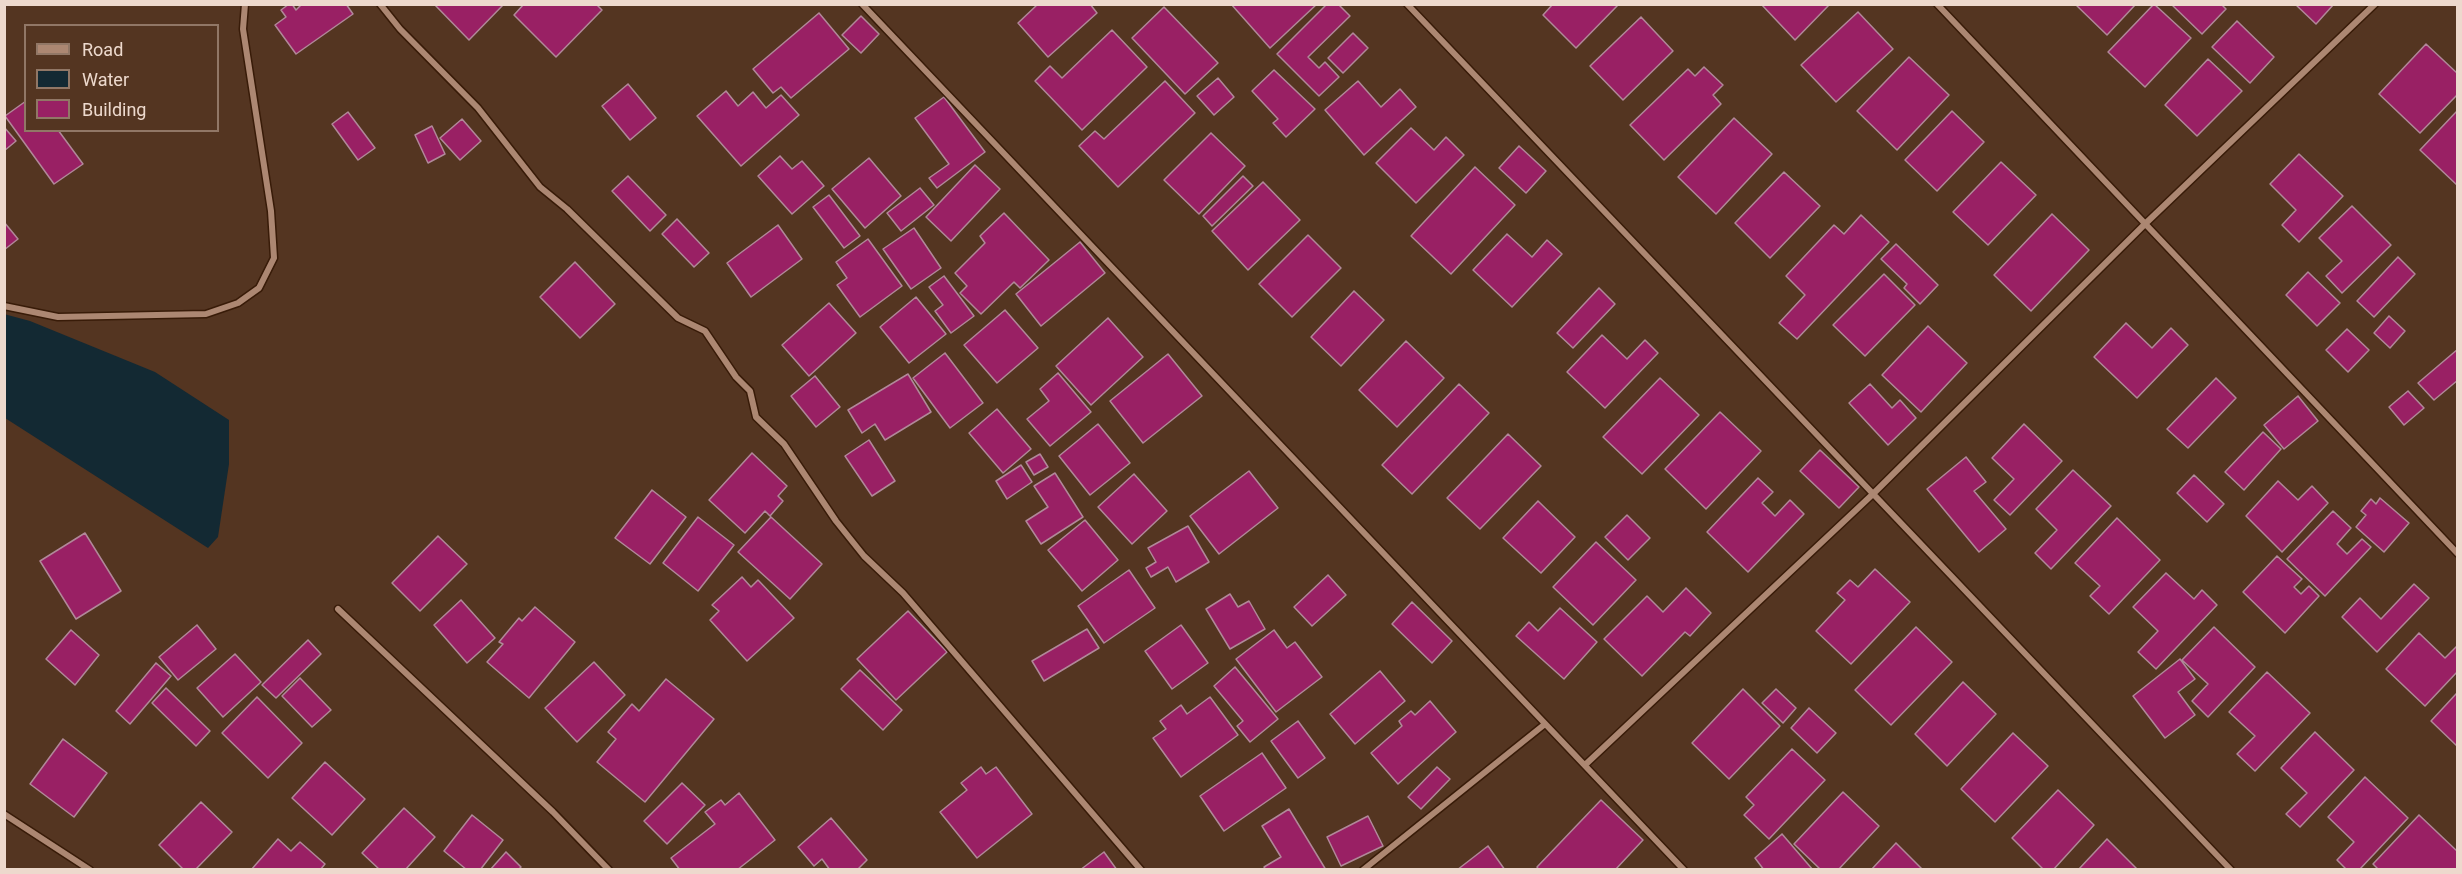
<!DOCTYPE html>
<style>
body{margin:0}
#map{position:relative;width:2462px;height:874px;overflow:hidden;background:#543521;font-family:Roboto,sans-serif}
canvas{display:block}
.frame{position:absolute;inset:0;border:6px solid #edd9cd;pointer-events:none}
.legend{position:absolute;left:24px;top:24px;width:195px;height:108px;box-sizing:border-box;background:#543521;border:2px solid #917766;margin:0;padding:8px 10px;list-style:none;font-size:18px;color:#edd9cd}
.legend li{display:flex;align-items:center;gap:12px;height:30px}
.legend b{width:30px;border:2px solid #917766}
</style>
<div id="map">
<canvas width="2462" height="874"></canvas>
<div class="frame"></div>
<ul class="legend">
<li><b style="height:8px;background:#ac8772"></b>Road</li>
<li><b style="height:16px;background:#132933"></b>Water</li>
<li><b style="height:16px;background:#992064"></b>Building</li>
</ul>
</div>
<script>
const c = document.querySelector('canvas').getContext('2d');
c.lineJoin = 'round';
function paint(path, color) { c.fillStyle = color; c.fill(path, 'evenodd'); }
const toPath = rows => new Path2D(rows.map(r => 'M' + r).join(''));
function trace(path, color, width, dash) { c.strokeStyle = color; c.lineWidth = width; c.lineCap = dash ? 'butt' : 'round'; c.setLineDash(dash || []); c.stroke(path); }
const water = toPath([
 [4,314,30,321,155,372,229,420,229,464,218,537,208,548,5,418]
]);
const building = toPath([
 [289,4,292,4,296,10,302,4,346,4,353,14,296,54,275,25,286,17,281,10,289,4],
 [434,4,504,4,469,40,434,4],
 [524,4,596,4,602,10,556,57,514,15,524,4],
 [1038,4,1090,4,1097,13,1048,57,1018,23,1038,4],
 [1231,4,1317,4,1270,48,1231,4],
 [1327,4,1338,4,1350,16,1308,57,1319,68,1325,62,1339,77,1319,96,1277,54,1327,4],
 [1553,4,1619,4,1576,48,1543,15,1553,4],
 [1761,4,1830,4,1795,40,1761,4],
 [2075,4,2136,4,2107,35,2075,4],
 [2154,4,2191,38,2145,87,2108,52,2154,4],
 [2171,4,2221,4,2226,9,2202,34,2171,4],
 [2295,4,2334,4,2316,24,2295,4],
 [1164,7,1218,63,1185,94,1132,38,1164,7],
 [1858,12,1893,49,1836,102,1801,65,1858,12],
 [819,13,849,49,791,98,781,87,773,93,753,69,819,13],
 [861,16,879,34,861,53,842,35,861,16],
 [1641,17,1673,51,1623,100,1590,66,1641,17],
 [2237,21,2274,57,2250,83,2212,47,2237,21],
 [1112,30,1147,67,1082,130,1035,81,1050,66,1062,78,1112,30],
 [1353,33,1368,48,1343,73,1328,58,1353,33],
 [2426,44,2458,74,2458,94,2420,133,2379,94,2426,44],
 [1909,57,1949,95,1897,150,1857,111,1909,57],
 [2208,59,2242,91,2197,136,2165,105,2208,59],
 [1704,67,1723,85,1713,95,1721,104,1664,160,1630,125,1688,69,1695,76,1704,67],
 [1274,70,1315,109,1286,137,1273,123,1278,119,1252,91,1274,70],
 [1218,78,1234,97,1214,115,1197,96,1218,78],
 [1165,81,1195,113,1118,187,1079,146,1095,131,1104,139,1165,81],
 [1358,81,1381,107,1400,89,1416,107,1364,155,1325,110,1358,81],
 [628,84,656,118,630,140,602,106,628,84],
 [726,91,738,106,753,92,766,108,781,95,799,115,741,166,697,116,726,91],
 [944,97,985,152,937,188,929,178,949,164,915,118,944,97],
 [26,101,26,130,58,130,83,164,54,184,5,116,26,101],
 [2458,110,2458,186,2420,150,2458,110],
 [1952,111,1984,142,1937,191,1905,160,1952,111],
 [348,112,375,148,358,160,332,124,348,112],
 [1734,118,1772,154,1716,214,1678,177,1734,118],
 [462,119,481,141,460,160,440,138,462,119],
 [432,126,445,154,428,163,415,135,432,126],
 [4,127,16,141,4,151,4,127],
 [1411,128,1434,150,1446,137,1464,155,1416,203,1376,163,1411,128],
 [1211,133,1245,166,1199,214,1164,180,1211,133],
 [1519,146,1546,171,1526,193,1499,168,1519,146],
 [2299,154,2343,196,2299,242,2282,225,2296,210,2270,184,2299,154],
 [780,156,792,169,802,161,824,186,792,214,758,176,780,156],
 [869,158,901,196,865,228,832,189,869,158],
 [2001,162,2036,195,1988,245,1953,212,2001,162],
 [975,165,1000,189,951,241,926,217,975,165],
 [1475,167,1515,205,1451,274,1411,236,1475,167],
 [1784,172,1820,206,1770,258,1735,223,1784,172],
 [628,176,666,215,650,231,612,191,628,176],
 [1243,176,1253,186,1212,226,1203,216,1243,176],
 [1263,182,1300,220,1248,270,1212,231,1263,182],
 [920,188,934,205,901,231,887,213,920,188],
 [829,195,860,236,844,248,813,207,829,195],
 [2352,206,2391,245,2342,293,2326,276,2342,261,2319,238,2352,206],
 [1004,213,1049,260,1020,288,1014,282,981,314,960,293,967,286,955,273,985,243,980,236,1004,213],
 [2052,214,2089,250,2031,311,1994,275,2052,214],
 [1861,215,1889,242,1797,339,1779,323,1805,295,1786,276,1834,225,1844,234,1861,215],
 [677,219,709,253,694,267,662,234,677,219],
 [4,222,18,239,4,250,4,222],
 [778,225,802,259,751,297,727,263,778,225],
 [914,228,941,268,911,289,883,249,914,228],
 [1507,234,1532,257,1547,240,1562,254,1512,307,1473,270,1507,234],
 [1308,235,1341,268,1292,317,1259,284,1308,235],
 [868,239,902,286,860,317,837,285,847,278,836,262,868,239],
 [1080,242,1105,273,1041,326,1016,294,1080,242],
 [1896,244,1938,285,1920,304,1904,288,1907,284,1881,259,1896,244],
 [2398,257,2415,274,2374,317,2357,301,2398,257],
 [575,262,615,304,580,338,540,297,575,262],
 [2308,272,2340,303,2317,326,2286,295,2308,272],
 [1884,274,1915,305,1865,356,1833,325,1884,274],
 [944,276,974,316,951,333,935,311,943,305,929,287,944,276],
 [1599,288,1615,304,1573,348,1557,333,1599,288],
 [1354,291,1384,320,1341,366,1311,337,1354,291],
 [916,297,946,334,909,363,880,327,916,297],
 [829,303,856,333,809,376,782,345,829,303],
 [1005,310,1038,348,997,383,964,345,1005,310],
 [2389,316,2405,331,2390,348,2374,333,2389,316],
 [1108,318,1143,357,1091,405,1056,366,1108,318],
 [2126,323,2152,348,2171,328,2188,345,2137,398,2094,357,2126,323],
 [1928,326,1967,363,1921,412,1882,375,1928,326],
 [2347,329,2369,350,2348,372,2326,350,2347,329],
 [1602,335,1627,359,1645,340,1658,353,1605,408,1567,372,1602,335],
 [1406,341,1444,378,1397,427,1359,390,1406,341],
 [2458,349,2458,380,2434,400,2418,383,2458,349],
 [945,353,983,403,950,428,913,378,945,353],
 [1168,354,1202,396,1143,443,1110,401,1168,354],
 [1058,373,1091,412,1050,446,1027,419,1049,401,1040,389,1058,373],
 [908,374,931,412,885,440,875,424,862,433,848,410,908,374],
 [815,376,840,407,816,427,791,396,815,376],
 [1660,378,1699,415,1642,474,1603,437,1660,378],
 [2216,378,2236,398,2188,448,2167,429,2216,378],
 [1459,384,1489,413,1412,494,1382,465,1459,384],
 [1870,384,1892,408,1900,400,1916,418,1888,445,1849,403,1870,384],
 [2408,391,2424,408,2404,425,2389,407,2408,391],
 [2298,396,2318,421,2284,449,2264,425,2298,396],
 [997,409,1031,449,1003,473,969,433,997,409],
 [1720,412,1761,451,1706,509,1665,469,1720,412],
 [1098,424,1130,463,1090,495,1059,456,1098,424],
 [2024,424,2062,461,2010,515,1994,500,2014,479,1992,458,2024,424],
 [2263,432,2281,449,2244,490,2225,472,2263,432],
 [1508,434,1541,466,1480,529,1447,498,1508,434],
 [869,440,895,481,872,496,845,456,869,440],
 [1820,450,1859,487,1839,508,1800,471,1820,450],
 [752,453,787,486,778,496,783,501,770,516,765,511,745,533,709,500,752,453],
 [1040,454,1048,467,1034,475,1026,462,1040,454],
 [1966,457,1986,482,1974,491,2006,529,1979,552,1927,489,1966,457],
 [1021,465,1032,482,1007,499,996,481,1021,465],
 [2073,470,2111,506,2051,569,2035,553,2057,530,2036,509,2073,470],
 [1249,471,1278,508,1219,554,1190,516,1249,471],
 [1055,473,1083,517,1041,544,1026,521,1048,507,1034,486,1055,473],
 [1134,474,1167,511,1132,544,1098,507,1134,474],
 [2194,475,2224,504,2207,522,2177,493,2194,475],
 [1758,478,1773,492,1762,503,1775,516,1790,500,1804,514,1748,572,1707,532,1758,478],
 [2278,481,2298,500,2312,486,2328,503,2282,552,2246,516,2278,481],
 [652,490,686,517,650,564,615,538,652,490],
 [2380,498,2409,523,2384,552,2356,527,2366,515,2361,511,2371,499,2376,504,2380,498],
 [1538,501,1575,537,1541,573,1503,538,1538,501],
 [2333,511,2351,528,2337,544,2347,554,2362,539,2371,547,2325,596,2287,559,2333,511],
 [1627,515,1650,538,1628,560,1605,537,1627,515],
 [698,517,734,545,698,591,663,563,698,517],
 [771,517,822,564,790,599,738,552,771,517],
 [2117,518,2160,560,2109,614,2090,596,2100,586,2075,563,2117,518],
 [1085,520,1118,560,1082,591,1048,550,1085,520],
 [1188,526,1209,562,1176,582,1168,567,1151,577,1146,568,1156,562,1148,548,1188,526],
 [85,533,121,591,76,619,40,561,85,533],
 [438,536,467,564,420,611,392,583,438,536],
 [1596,542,1636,580,1593,625,1553,587,1596,542],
 [2277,556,2302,579,2294,587,2301,594,2309,586,2319,596,2285,633,2243,592,2277,556],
 [1875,569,1910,602,1851,664,1816,631,1845,600,1837,593,1850,580,1858,587,1875,569],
 [1129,570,1155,608,1104,643,1078,606,1129,570],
 [2166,573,2194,599,2202,590,2217,605,2156,669,2138,652,2158,631,2133,607,2166,573],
 [1328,575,1346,595,1312,626,1294,607,1328,575],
 [742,577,751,587,758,580,794,618,747,661,710,620,719,611,712,605,742,577],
 [2414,584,2429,598,2377,652,2342,617,2360,598,2381,619,2414,584],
 [1686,588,1711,613,1690,636,1685,632,1642,676,1604,639,1647,596,1663,612,1686,588],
 [1230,594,1238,607,1249,601,1265,629,1230,649,1206,609,1230,594],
 [461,600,495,638,467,663,434,625,461,600],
 [1412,602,1452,641,1432,663,1392,624,1412,602],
 [535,607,575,642,529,698,487,662,503,644,499,642,519,618,522,621,535,607],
 [1560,608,1597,642,1564,679,1516,636,1529,622,1538,631,1560,608],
 [908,611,947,652,896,700,857,659,908,611],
 [197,625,216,649,178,680,159,657,197,625],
 [1181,625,1208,663,1172,689,1145,651,1181,625],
 [1916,627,1952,662,1891,725,1855,690,1916,627],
 [2214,627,2255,667,2208,717,2192,701,2208,684,2182,660,2214,627],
 [1087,629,1099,648,1044,681,1032,661,1087,629],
 [71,630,99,655,75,685,46,659,71,630],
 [1274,630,1287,648,1295,642,1322,677,1276,712,1236,659,1274,630],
 [2419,633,2445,658,2458,645,2458,671,2425,706,2386,669,2419,633],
 [308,640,321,654,276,698,262,685,308,640],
 [235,654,261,682,223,717,197,688,235,654],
 [2180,659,2195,679,2178,692,2195,715,2165,738,2133,696,2180,659],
 [594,662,625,695,577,742,545,708,594,662],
 [156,663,171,676,130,724,116,711,156,663],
 [1235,667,1278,719,1250,742,1237,726,1243,721,1214,686,1235,667],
 [860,670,902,710,883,730,841,689,860,670],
 [1380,671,1405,701,1355,744,1330,714,1380,671],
 [2267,672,2310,713,2255,771,2237,754,2255,736,2229,712,2267,672],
 [300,678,331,710,312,727,282,696,300,678],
 [666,679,714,719,645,802,597,762,616,739,608,732,632,704,639,711,666,679],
 [1963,682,1996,714,1947,766,1915,734,1963,682],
 [166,688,210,731,196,746,152,703,166,688],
 [1743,689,1780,726,1729,779,1692,743,1743,689],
 [1776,689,1796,708,1783,723,1762,703,1776,689],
 [2456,694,2458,696,2458,747,2431,721,2456,694],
 [257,697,302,743,268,778,222,733,257,697],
 [1210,697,1238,735,1181,777,1153,738,1166,729,1160,721,1181,705,1187,714,1210,697],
 [1430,701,1456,732,1398,784,1371,753,1402,726,1399,721,1411,711,1415,715,1430,701],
 [1809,708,1836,733,1817,753,1791,728,1809,708],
 [1298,721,1325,758,1298,778,1271,741,1298,721],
 [2315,732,2354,770,2300,827,2286,814,2307,793,2281,768,2315,732],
 [2013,733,2048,766,1995,822,1961,789,2013,733],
 [63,739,107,773,74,817,30,784,63,739],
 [1792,749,1825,780,1769,839,1744,815,1754,805,1746,797,1792,749],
 [1262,753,1286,788,1224,831,1200,796,1262,753],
 [325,762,365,799,332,835,292,798,325,762],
 [981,767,986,774,996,767,1032,814,977,858,940,812,967,790,961,783,981,767],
 [1437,767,1450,779,1421,809,1408,797,1437,767],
 [2365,777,2408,818,2359,870,2347,870,2337,860,2354,842,2328,817,2365,777],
 [682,783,705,805,667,844,644,821,682,783],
 [2058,790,2094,825,2053,870,2044,870,2012,838,2058,790],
 [1843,792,1879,826,1838,870,1821,870,1794,844,1843,792],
 [739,793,775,840,737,870,680,870,671,858,715,824,705,812,721,800,725,805,739,793],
 [1601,800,1643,840,1615,870,1539,870,1537,867,1601,800],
 [201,802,232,832,195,870,184,870,159,845,201,802],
 [404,808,435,837,405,870,380,870,362,853,404,808],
 [1289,809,1326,870,1266,870,1264,867,1281,857,1262,826,1289,809],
 [472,815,503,840,480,870,467,870,444,851,472,815],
 [2419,815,2458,852,2458,867,2455,870,2379,870,2373,864,2419,815],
 [1368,816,1383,846,1341,866,1327,837,1368,816],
 [831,818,867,860,857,870,830,870,822,859,814,866,798,847,831,818],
 [1782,834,1813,870,1764,870,1755,858,1782,834],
 [278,839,291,851,300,842,325,864,320,870,251,870,278,839],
 [2107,839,2138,870,2078,870,2107,839],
 [1896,843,1923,870,1871,870,1896,843],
 [1488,846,1505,870,1457,870,1488,846],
 [506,852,521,867,518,870,490,870,506,852],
 [1104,852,1117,870,1080,870,1104,852]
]);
const street = toPath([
 [380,4,400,29,478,108,540,187,567,209,678,318,705,331,736,377,750,391,756,417,784,444,836,521,864,556,903,593,1141,870],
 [862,4,1684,870],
 [1407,4,2231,870],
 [1937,4,2458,554],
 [4,306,58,317,206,314,238,303,259,288,274,258,271,211,243,29,245,4],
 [338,609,553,812,609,870],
 [1585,765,1874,493,2145,224,2375,4],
 [4,814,90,870],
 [1363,870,1545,724]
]);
paint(water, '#132933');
paint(building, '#992064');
trace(building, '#b18899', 1.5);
trace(street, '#381b08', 9);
trace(street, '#ac8772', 6);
</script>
